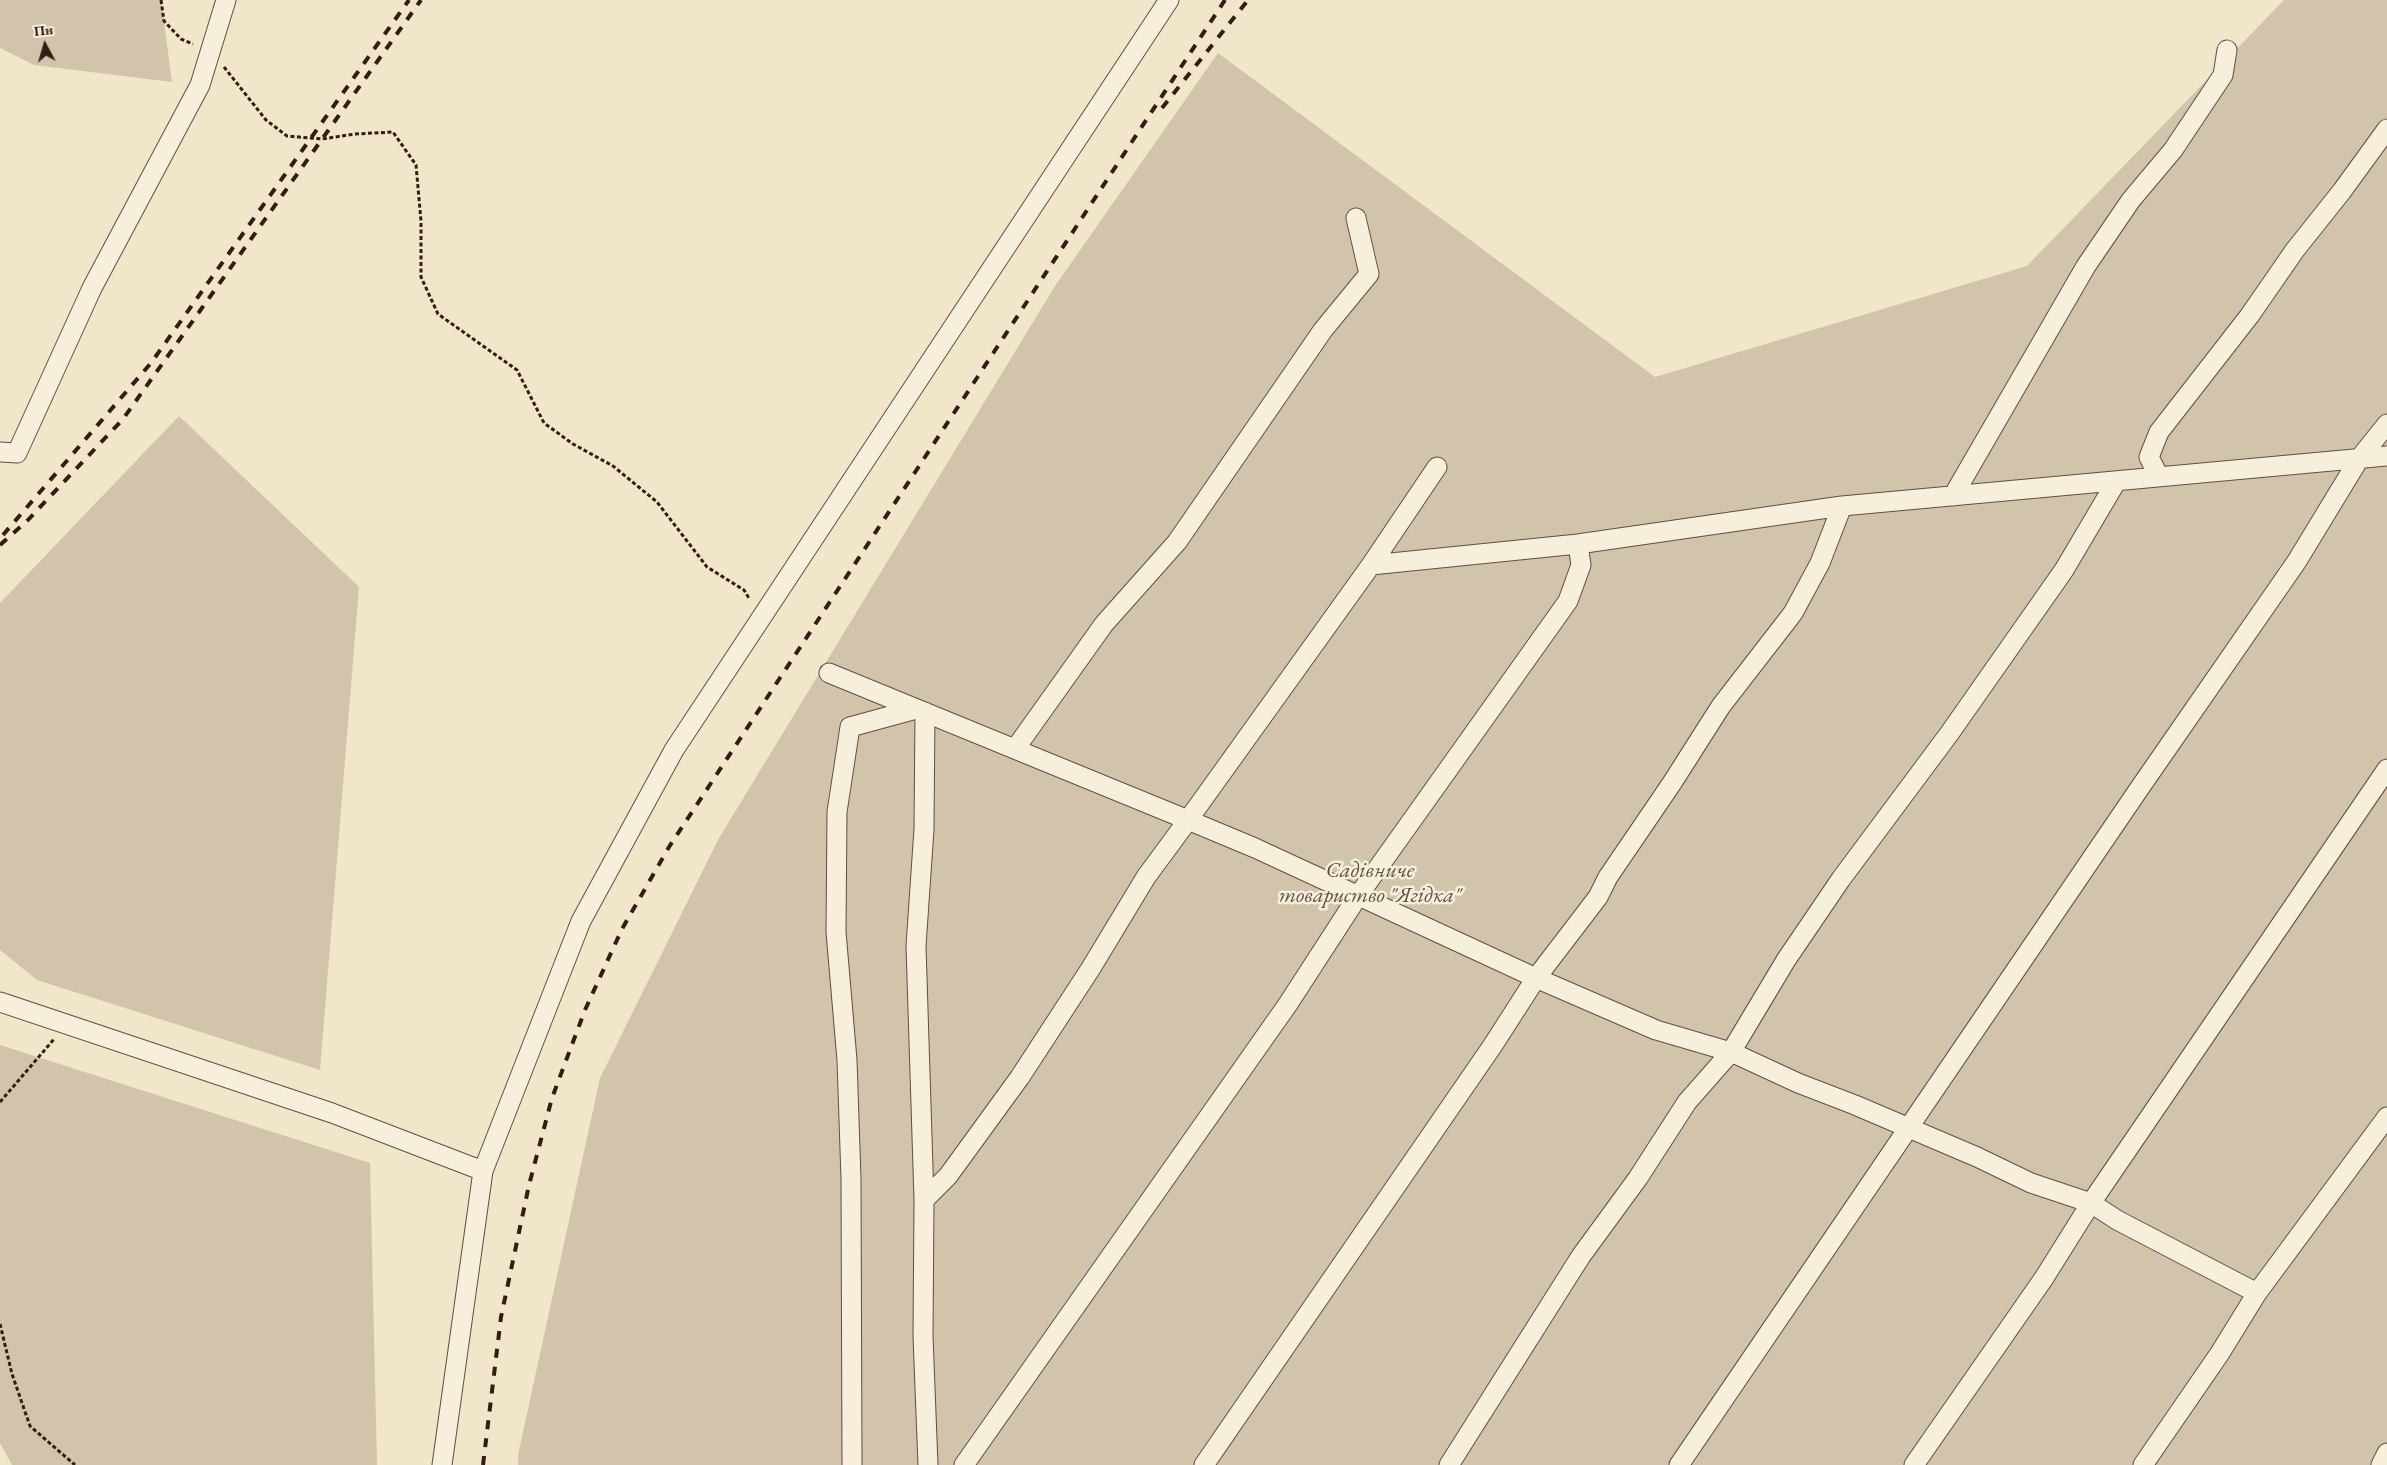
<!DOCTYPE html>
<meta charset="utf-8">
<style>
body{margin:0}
#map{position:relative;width:2387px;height:1465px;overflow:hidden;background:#f1e6c9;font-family:"EB Garamond",serif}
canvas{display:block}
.north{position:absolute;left:20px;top:20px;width:50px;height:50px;-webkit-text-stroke:4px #f6efdc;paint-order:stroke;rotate:354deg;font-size:14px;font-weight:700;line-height:20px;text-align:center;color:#331c13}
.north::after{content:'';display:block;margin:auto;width:18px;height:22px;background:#331c13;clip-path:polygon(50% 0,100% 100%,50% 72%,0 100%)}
</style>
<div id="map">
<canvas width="2387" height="1465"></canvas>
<div class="north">Пн</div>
</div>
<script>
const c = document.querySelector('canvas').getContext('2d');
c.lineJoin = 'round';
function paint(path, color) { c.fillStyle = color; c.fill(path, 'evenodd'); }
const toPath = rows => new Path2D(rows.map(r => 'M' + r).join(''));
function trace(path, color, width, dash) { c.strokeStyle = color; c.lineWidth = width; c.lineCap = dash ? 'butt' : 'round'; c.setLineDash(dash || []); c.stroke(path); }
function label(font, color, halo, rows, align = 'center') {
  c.font = font + ' "EB Garamond",serif'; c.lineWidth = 5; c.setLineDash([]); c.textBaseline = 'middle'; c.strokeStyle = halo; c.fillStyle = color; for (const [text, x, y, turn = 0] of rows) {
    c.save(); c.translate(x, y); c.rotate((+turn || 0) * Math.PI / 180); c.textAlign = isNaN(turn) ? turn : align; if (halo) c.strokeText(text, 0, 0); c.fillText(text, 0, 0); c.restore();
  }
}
const green = toPath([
 [0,0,161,0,172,82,34,65,0,48],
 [2284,0,2387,0,2387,1465,518,1465,518,1455,600,1078,719,838,1055,286,1218,53,1655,377,2027,266],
 [179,416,359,587,320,1070,37,980,0,950,0,603],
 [0,1045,370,1163,377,1465,12,1465,0,1443]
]);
const path = toPath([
 [161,0,164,21,181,39,193,44],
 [224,67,266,120,287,136,322,139,355,134,393,132,416,165,421,221,421,277,438,314,517,370,544,423,573,444,613,466,657,502,707,567,744,590,750,600],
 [0,1102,55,1038],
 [0,1324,12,1374,30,1426,75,1465]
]);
const minor = toPath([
 [0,452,17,453,92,288,200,85,226,0],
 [2159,477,2149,457,2159,432,2250,315,2295,250,2342,191,2387,129],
 [1953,496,2086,266,2131,200,2173,150,2223,75,2227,50],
 [1371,565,1437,467],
 [829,673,1188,820,1371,565,1578,544,1842,506,2387,456],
 [1015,749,1104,624,1177,542,1323,330,1369,274,1356,218],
 [0,1002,332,1113,483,1171],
 [924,1200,916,946,924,829,925,712],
 [2257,1293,2387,1117],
 [442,1465,483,1171,581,921,674,750,1169,0],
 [852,1465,851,1179,847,1060,836,932,837,812,850,727,916,709],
 [928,1465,923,1336,924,1200,948,1176,1020,1077,1091,968,1146,877,1188,820,1255,848,1536,978,1656,1030,1731,1052,1798,1083,1855,1105,1977,1157,2031,1183,2091,1203,2044,1278,1914,1465],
 [964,1465,1288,1004,1358,896,1568,601,1581,565,1578,544],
 [1204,1465,1493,1045,1536,978,1598,897,1608,877,1672,783,1721,706,1793,613,1820,563,1842,506],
 [1449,1465,1581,1256,1638,1178,1687,1102,1731,1052,1786,960,1841,879,1949,734,2064,570,2116,482],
 [1679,1465,2139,789,2297,561,2359,459,2387,424],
 [2143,1465,2220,1353,2257,1293,2117,1220,2091,1203,2387,769],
 [2381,1465,2387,1453]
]);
const rail = toPath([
 [1162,108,1248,0],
 [3,535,151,363,409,0],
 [0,545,27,521,123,419,421,0],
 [483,1465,501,1317,529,1185,552,1098,585,1010,622,929,669,847,1225,0]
]);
const parkNames = [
 ["Садівниче",1370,871],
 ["товариство \"Ягідка\"",1370,896]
];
paint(green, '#d1c4aa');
trace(minor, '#624e40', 21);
trace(path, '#331c13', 3, [4, 2.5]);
trace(minor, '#f6efdc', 19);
trace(rail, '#331c13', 4, [9, 9]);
label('italic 22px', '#624e40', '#f6efdc', parkNames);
</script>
